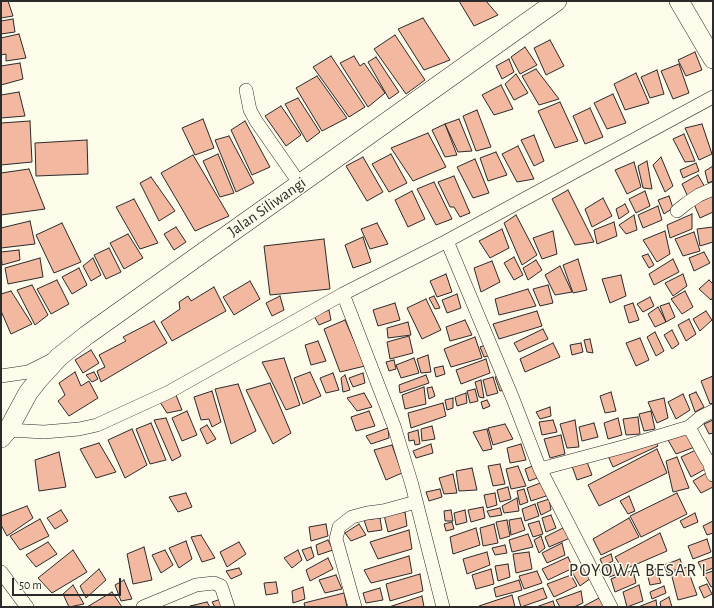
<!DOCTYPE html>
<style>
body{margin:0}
#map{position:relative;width:714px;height:608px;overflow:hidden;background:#fdfbea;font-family:"Alegreya Sans",sans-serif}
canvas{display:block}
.frame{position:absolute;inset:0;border:2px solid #2b2b2b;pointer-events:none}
.scale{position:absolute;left:12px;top:578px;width:109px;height:18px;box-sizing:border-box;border:2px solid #2b2b2b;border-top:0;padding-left:5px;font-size:12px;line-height:14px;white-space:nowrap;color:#2b2b2b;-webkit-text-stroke:3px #fdfbea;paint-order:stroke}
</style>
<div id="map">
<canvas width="714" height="608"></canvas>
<div class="frame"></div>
<div class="scale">50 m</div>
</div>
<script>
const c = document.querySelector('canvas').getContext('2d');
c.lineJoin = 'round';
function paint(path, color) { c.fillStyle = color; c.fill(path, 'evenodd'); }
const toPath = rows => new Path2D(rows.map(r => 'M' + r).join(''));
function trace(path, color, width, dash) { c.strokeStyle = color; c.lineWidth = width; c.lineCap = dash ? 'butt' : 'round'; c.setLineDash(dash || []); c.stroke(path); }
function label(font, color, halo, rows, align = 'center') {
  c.font = font + ' "Alegreya Sans",sans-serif'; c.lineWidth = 3; c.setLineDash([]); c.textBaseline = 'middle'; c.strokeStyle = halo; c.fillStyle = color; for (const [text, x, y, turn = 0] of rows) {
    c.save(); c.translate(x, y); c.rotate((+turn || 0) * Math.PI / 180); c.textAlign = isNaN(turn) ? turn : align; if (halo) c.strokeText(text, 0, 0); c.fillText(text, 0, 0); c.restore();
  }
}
const building = toPath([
 [1,1,8,1,13,16,1,18,1,1],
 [459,1,486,1,498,15,474,26,459,1],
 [423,18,450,60,424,70,398,29,423,18],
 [13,19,15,32,1,34,1,21,13,19],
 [19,34,26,58,6,61,6,54,1,55,1,38,19,34],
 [395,35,425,80,406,94,374,49,395,35],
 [550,40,564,66,546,75,534,48,550,40],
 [525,47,537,65,520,74,511,57,525,47],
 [695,52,702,70,686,76,678,60,695,52],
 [331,56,365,107,349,117,313,67,331,56],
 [354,56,360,66,364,63,385,93,368,107,340,63,354,56],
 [376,57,399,92,389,99,368,62,376,57],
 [509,59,514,72,502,79,496,66,509,59],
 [20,63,23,79,1,85,1,66,20,63],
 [679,64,689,93,673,99,661,71,679,64],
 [536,69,559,99,539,105,522,76,536,69],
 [657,70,664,94,650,98,641,77,657,70],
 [636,73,649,103,625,110,614,84,636,73],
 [516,74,528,93,514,100,505,84,516,74],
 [317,76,347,118,322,131,296,88,317,76],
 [501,85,513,109,494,115,482,95,501,85],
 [19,92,25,116,1,118,1,95,19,92],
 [613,94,626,123,607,129,594,103,613,94],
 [298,98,320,132,307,142,285,104,298,98],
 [560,102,578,141,555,148,538,111,560,102],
 [281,106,301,135,286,146,265,116,281,106],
 [590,108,603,137,585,144,573,116,590,108],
 [477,110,491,147,476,151,463,116,477,110],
 [203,119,214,148,195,155,182,128,203,119],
 [459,119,472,151,458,152,445,124,459,119],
 [30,121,32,162,1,165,1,123,30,121],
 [245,121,270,167,252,175,231,130,245,121],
 [445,124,457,155,445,157,432,130,445,124],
 [702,124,712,154,699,160,685,128,702,124],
 [428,133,446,167,413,181,391,148,428,133],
 [684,134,695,161,685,162,673,139,684,134],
 [534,135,544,161,534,166,521,140,534,135],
 [229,136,254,183,236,192,215,140,229,136],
 [87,140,88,174,36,176,35,143,87,140],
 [518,146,534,179,517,182,502,154,518,146],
 [496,152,507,175,488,181,480,158,496,152],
 [218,154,234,193,220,197,203,161,218,154],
 [391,154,407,183,389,192,372,164,391,154],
 [193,155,229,216,195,231,161,173,193,155],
 [363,157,383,192,367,201,346,166,363,157],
 [661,157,673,186,665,192,653,165,661,157],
 [475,159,489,193,473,198,457,167,475,159],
 [647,161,652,189,643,188,638,166,647,161],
 [634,162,641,187,627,194,615,170,634,162],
 [696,163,699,171,683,178,680,170,696,163],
 [713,166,713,181,708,183,705,171,713,166],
 [29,169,45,209,1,215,1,173,29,169],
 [698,175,706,189,688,197,682,184,698,175],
 [454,176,470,213,460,217,454,207,450,207,438,182,454,176],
 [151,177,175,211,159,221,140,183,151,177],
 [434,182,452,219,436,225,417,189,434,182],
 [568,190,594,242,575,245,552,199,568,190],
 [412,191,425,219,408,227,395,200,412,191],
 [645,191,650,206,636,213,629,199,645,191],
 [669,196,673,208,664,214,658,200,669,196],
 [713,196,713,212,700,218,694,204,713,196],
 [603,198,612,216,592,227,585,209,603,198],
 [134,199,158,243,140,249,116,207,134,199],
 [625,204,629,212,619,219,616,209,625,204],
 [658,206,662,220,643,228,638,215,658,206],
 [692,214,692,229,670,238,667,225,692,214],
 [516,215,537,255,522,265,504,223,516,215],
 [634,215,637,230,626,234,619,225,634,215],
 [30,221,35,244,1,248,1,228,30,221],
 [614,222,617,236,597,244,594,230,614,222],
 [62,223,81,262,54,273,36,235,62,223],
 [377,223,388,244,370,249,361,229,377,223],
 [176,227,186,242,174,250,164,234,176,227],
 [713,227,713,242,700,246,697,229,713,227],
 [502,229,509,248,490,258,479,241,502,229],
 [553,231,557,254,542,259,533,238,553,231],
 [665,231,670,254,657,262,643,240,665,231],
 [694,232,700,251,683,256,675,239,694,232],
 [128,234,143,258,124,269,110,243,128,234],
 [363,237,371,262,353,268,345,245,363,237],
 [324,239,330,289,270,295,264,246,324,239],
 [109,248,121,272,106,279,94,255,109,248],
 [19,250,20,260,2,265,1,252,19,250],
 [704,252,710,263,694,271,689,258,704,252],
 [648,254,654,265,649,268,642,256,648,254],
 [514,257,523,275,514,280,504,263,514,257],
 [40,258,43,277,8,284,5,268,40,258],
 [93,258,101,275,91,281,83,266,93,258],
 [578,259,587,290,573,293,563,265,578,259],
 [673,259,679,272,654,285,649,274,673,259],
 [536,260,542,270,528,280,523,268,536,260],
 [492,261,500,282,481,292,474,268,492,261],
 [560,266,572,292,555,295,545,275,560,266],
 [79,268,87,285,72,294,62,277,79,268],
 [446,274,452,292,437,297,430,281,446,274],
 [683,274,687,286,673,296,665,283,683,274],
 [621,275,626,296,610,303,602,279,621,275],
 [57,280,69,304,51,314,37,289,57,280],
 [709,280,713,284,713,297,711,300,699,289,709,280],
 [250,281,260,299,234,315,223,297,250,281],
 [32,285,48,315,35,325,17,290,32,285],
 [548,285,553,303,540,306,533,289,548,285],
 [214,287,226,311,172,341,161,322,180,309,179,302,188,296,191,301,214,287],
 [528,289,536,306,499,315,495,299,528,289],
 [11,291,32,324,11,334,1,311,1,294,11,291],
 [685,291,693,307,682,314,671,299,685,291],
 [457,294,461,308,447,313,442,300,457,294],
 [280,296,284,310,272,316,266,303,280,296],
 [434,296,440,308,435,309,429,298,434,296],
 [650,297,654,306,643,312,637,304,650,297],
 [426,299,441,330,422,339,407,308,426,299],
 [395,303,400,320,378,326,373,310,395,303],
 [633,303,639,320,629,323,624,306,633,303],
 [669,303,675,317,666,322,660,306,669,303],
 [658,307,666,322,655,327,648,314,658,307],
 [329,310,331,320,319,325,314,316,329,310],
 [537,311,542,326,499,339,493,324,537,311],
 [706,311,712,320,700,331,693,319,706,311],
 [689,319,696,334,686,341,678,325,689,319],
 [345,320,365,366,340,372,324,329,345,320],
 [465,320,472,335,450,341,446,327,465,320],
 [154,321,167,343,101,382,97,371,105,367,99,355,126,341,123,337,154,321],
 [408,322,411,335,388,338,387,328,408,322],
 [543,329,548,339,519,352,514,343,543,329],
 [672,330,679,344,672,349,664,335,672,330],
 [655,332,664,351,656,356,647,337,655,332],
 [409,336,413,353,390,359,387,342,409,336],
 [475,337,482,358,451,367,444,349,475,337],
 [640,338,649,360,636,366,626,343,640,338],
 [590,339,593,353,587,352,584,340,590,339],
 [318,341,326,361,311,365,305,345,318,341],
 [553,343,560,357,525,372,520,359,553,343],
 [581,343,583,352,572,355,570,345,581,343],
 [488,344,492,355,484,357,480,347,488,344],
 [91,350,99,363,83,373,75,360,91,350],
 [428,355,431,372,421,373,417,359,428,355],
 [284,358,300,405,286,410,262,362,284,358],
 [414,358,419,373,401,378,396,365,414,358],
 [486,359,490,373,461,384,456,370,486,359],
 [394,360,396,369,389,371,386,362,394,360],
 [443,366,445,374,436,377,434,368,443,366],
 [75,372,81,386,89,381,98,398,69,416,58,401,65,395,59,383,75,372],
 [94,372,98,379,92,382,86,375,94,372],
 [310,372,321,396,303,404,294,378,310,372],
 [333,373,339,390,326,393,320,378,333,373],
 [363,373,365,383,353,387,349,378,363,373],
 [345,375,350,390,343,392,341,378,345,375],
 [426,375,429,383,400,393,399,385,426,375],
 [500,376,505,390,500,391,495,377,500,376],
 [713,376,713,403,710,404,701,381,713,376],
 [493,377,498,393,487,396,483,380,493,377],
 [481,380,484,398,479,397,475,382,481,380],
 [270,383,291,433,273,444,246,390,270,383],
 [238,384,256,431,231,444,215,389,238,384],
 [424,387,426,404,405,409,402,395,424,387],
 [432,387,435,396,429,399,427,388,432,387],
 [475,389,478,401,470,403,467,391,475,389],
 [212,391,221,422,212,427,209,419,201,420,194,397,212,391],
 [611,392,616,411,605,413,600,396,611,392],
 [696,392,704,407,695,412,689,395,696,392],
 [364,393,372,407,357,411,347,398,364,393],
 [466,393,467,403,457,406,455,397,466,393],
 [683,394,690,410,676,419,668,402,683,394],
 [176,395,182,410,167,413,160,402,176,395],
 [453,398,453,408,447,410,445,400,453,398],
 [664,398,668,418,657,423,648,402,664,398],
 [487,400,490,406,483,409,481,402,487,400],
 [443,403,446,416,411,428,408,413,443,403],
 [550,407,551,416,540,419,536,412,550,407],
 [187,411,197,435,182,441,172,418,187,411],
 [369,411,375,426,356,431,351,417,369,411],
 [651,411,655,429,644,431,639,414,651,411],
 [638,417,640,434,626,435,623,419,638,417],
 [166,418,181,456,172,461,154,420,166,418],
 [618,418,622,435,608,439,604,423,618,418],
 [553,420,557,432,542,435,539,422,553,420],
 [575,420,579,447,567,448,560,424,575,420],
 [713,420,713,433,709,434,704,424,713,420],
 [151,423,166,460,150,464,136,429,151,423],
 [594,423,598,437,582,441,579,427,594,423],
 [505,424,513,439,493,445,488,428,505,424],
 [207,425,216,439,207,444,200,429,207,425],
 [432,426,435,439,422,441,421,429,432,426],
 [388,428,389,438,371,444,366,436,388,428],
 [132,429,147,465,125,478,108,440,132,429],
 [487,429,492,449,483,451,473,432,487,429],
 [418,430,420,444,415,445,414,440,409,441,408,433,418,430],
 [688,433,695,447,676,454,668,440,688,433],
 [561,435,565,454,550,458,544,439,561,435],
 [655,441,658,446,613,467,608,456,655,441],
 [99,443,116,472,96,478,80,449,99,443],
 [431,444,433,453,416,458,413,451,431,444],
 [521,444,526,460,510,463,507,448,521,444],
 [392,445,402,473,386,480,374,450,392,445],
 [657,449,667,473,599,506,588,485,657,449],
 [698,449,707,468,691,477,681,457,698,449],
 [59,452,66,487,39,491,35,460,59,452],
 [677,457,689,488,673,492,666,461,677,457],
 [587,462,592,475,577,480,572,466,587,462],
 [500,464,505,484,493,486,488,466,500,464],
 [535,465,540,477,529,481,525,469,535,465],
 [518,466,526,486,511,489,506,469,518,466],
 [472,468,477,490,459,491,456,471,472,468],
 [708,472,713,482,713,487,701,493,693,481,708,472],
 [453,474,457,493,444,494,439,478,453,474],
 [543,482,549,495,531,501,527,488,543,482],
 [508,487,511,499,500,502,497,490,508,487],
 [440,489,442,497,429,501,426,492,440,489],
 [524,489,528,502,520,505,517,491,524,489],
 [186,493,192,507,178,512,169,497,186,493],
 [495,493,497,505,487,508,484,495,495,493],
 [677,493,687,514,641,537,630,516,677,493],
 [629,496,635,511,628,514,620,501,629,496],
 [517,498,519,511,504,513,502,506,517,498],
 [549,499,551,510,541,515,537,503,549,499],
 [535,504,539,516,525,521,522,509,535,504],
 [27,506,33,518,7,536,1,525,1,516,27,506],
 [483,507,485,518,471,522,468,510,483,507],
 [500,508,502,515,490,517,487,511,500,508],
 [61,510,68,521,55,529,47,518,61,510],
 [451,510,453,521,445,521,444,511,451,510],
 [465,510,467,522,456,525,454,513,465,510],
 [405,512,407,526,388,532,384,515,405,512],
 [695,513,698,522,684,528,680,521,695,513],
 [551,515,556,528,546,532,542,518,551,515],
 [380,518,382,530,368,532,364,520,380,518],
 [521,518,525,530,511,535,509,520,521,518],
 [629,518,639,537,601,555,593,539,629,518],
 [40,519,49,536,20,550,10,536,40,519],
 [507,520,510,536,500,539,496,522,507,520],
 [539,521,543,534,533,537,528,524,539,521],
 [713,521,713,533,707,535,703,526,713,521],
 [452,522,454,529,446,531,444,524,452,522],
 [326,524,328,536,311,541,309,527,326,524],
 [359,524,366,535,351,541,345,533,359,524],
 [494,524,498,543,483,546,480,528,494,524],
 [565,527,570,538,549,547,545,537,565,527],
 [476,528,480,545,453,554,450,537,476,528],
 [409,530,412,549,378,559,370,542,409,530],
 [660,533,667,551,623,570,615,557,660,533],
 [528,534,533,547,512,552,509,540,528,534],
 [201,535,215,558,202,562,191,537,201,535],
 [541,536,545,548,539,553,534,540,541,536],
 [707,539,711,552,693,559,688,546,707,539],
 [328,540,333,550,318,555,316,545,328,540],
 [186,541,192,559,179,568,169,548,186,541],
 [48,542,57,554,36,567,26,555,48,542],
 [239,542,246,554,227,567,220,552,239,542],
 [562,543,565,555,547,563,542,553,562,543],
 [505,545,507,553,495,555,492,548,505,545],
 [144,547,152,580,133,584,127,554,144,547],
 [311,547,314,557,307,561,302,550,311,547],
 [73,550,87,572,52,593,38,578,73,550],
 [165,550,173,565,161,573,152,555,165,550],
 [298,550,302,560,292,568,284,558,298,550],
 [487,552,490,565,467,574,463,559,487,552],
 [529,552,532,569,516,573,513,554,529,552],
 [611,554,613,561,603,566,600,559,611,554],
 [409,556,412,573,371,583,364,570,409,556],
 [568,557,573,568,548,580,542,569,568,557],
 [713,557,713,568,703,572,698,562,713,557],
 [328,558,333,569,310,581,306,570,328,558],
 [680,559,683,567,667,573,664,565,680,559],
 [615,563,618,574,609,577,606,567,615,563],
 [508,564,510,577,498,581,495,566,508,564],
 [584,566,591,578,580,586,572,572,584,566],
 [687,567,697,595,678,600,671,573,687,567],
 [239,568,242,574,231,579,226,571,239,568],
 [99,569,106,580,86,598,80,586,99,569],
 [491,569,494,584,476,589,472,575,491,569],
 [656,569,661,583,650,585,647,573,656,569],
 [633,570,636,583,615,592,611,579,633,570],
 [537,571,542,583,524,589,519,576,537,571],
 [713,571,713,586,711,587,704,574,713,571],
 [420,574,423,591,390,601,386,584,420,574],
 [336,575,342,589,325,593,319,580,336,575],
 [571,575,577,586,554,597,547,584,571,575],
 [124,580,132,599,121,601,115,585,124,580],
 [519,580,522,590,496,597,494,588,519,580],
 [276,582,278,593,266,595,264,583,276,582],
 [707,584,712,594,704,598,699,587,707,584],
 [73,585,84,604,69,607,63,594,73,585],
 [639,585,643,601,627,607,623,592,639,585],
 [664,586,666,593,652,599,650,592,664,586],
 [303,587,305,599,293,603,292,591,303,587],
 [380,588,383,600,366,603,363,593,380,588],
 [543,588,547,598,521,607,518,597,543,588],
 [581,591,583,603,574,607,560,607,556,600,581,591],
 [112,592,122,607,87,607,112,592],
 [344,593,347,607,305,607,304,603,344,593],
 [512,595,515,607,480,607,479,606,512,595],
 [422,596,424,607,389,607,422,596],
 [601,597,606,607,582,607,601,597],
 [669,597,672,607,661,607,660,602,669,597],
 [221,599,224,607,215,607,212,602,221,599],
 [656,600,657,607,638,607,656,600],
 [553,601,555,607,536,607,553,601],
 [207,602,210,607,190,606,207,602]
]);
const street = toPath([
 [246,90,250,110,256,121,300,184],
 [677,211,687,203,699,195,713,189],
 [447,241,513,399,540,469,611,607],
 [343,294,394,426,412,485,443,607],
 [1,376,28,372,52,360],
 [689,427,701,417,713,411],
 [8,430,44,432,79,429,97,425,169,392,343,294,447,241,713,97],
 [709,462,713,475],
 [540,469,630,445,689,427,707,460,713,462],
 [1,572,27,607],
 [143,607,196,585,214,583,221,586,228,607],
 [355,607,336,539,339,527,352,517,367,513,383,511,416,502]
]);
const secondary = toPath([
 [679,1,713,59],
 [1,438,8,430,28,393,38,380,59,357,87,335,557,1]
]);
const streetNames = [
 ["Jalan Siliwangi",267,207,-35]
];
const quarterNames = [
 ["POYOWA BESAR I",638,571]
];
paint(building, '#f2b8a0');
trace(building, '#2b2b2b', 1);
trace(street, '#2b2b2b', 14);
trace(secondary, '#2b2b2b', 20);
trace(street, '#fdfbea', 13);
trace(secondary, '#fdfbea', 19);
label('16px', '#2b2b2b', '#fdfbea', streetNames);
c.letterSpacing = '1px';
label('18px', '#2b2b2b', '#fdfbea', quarterNames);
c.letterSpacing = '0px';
</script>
